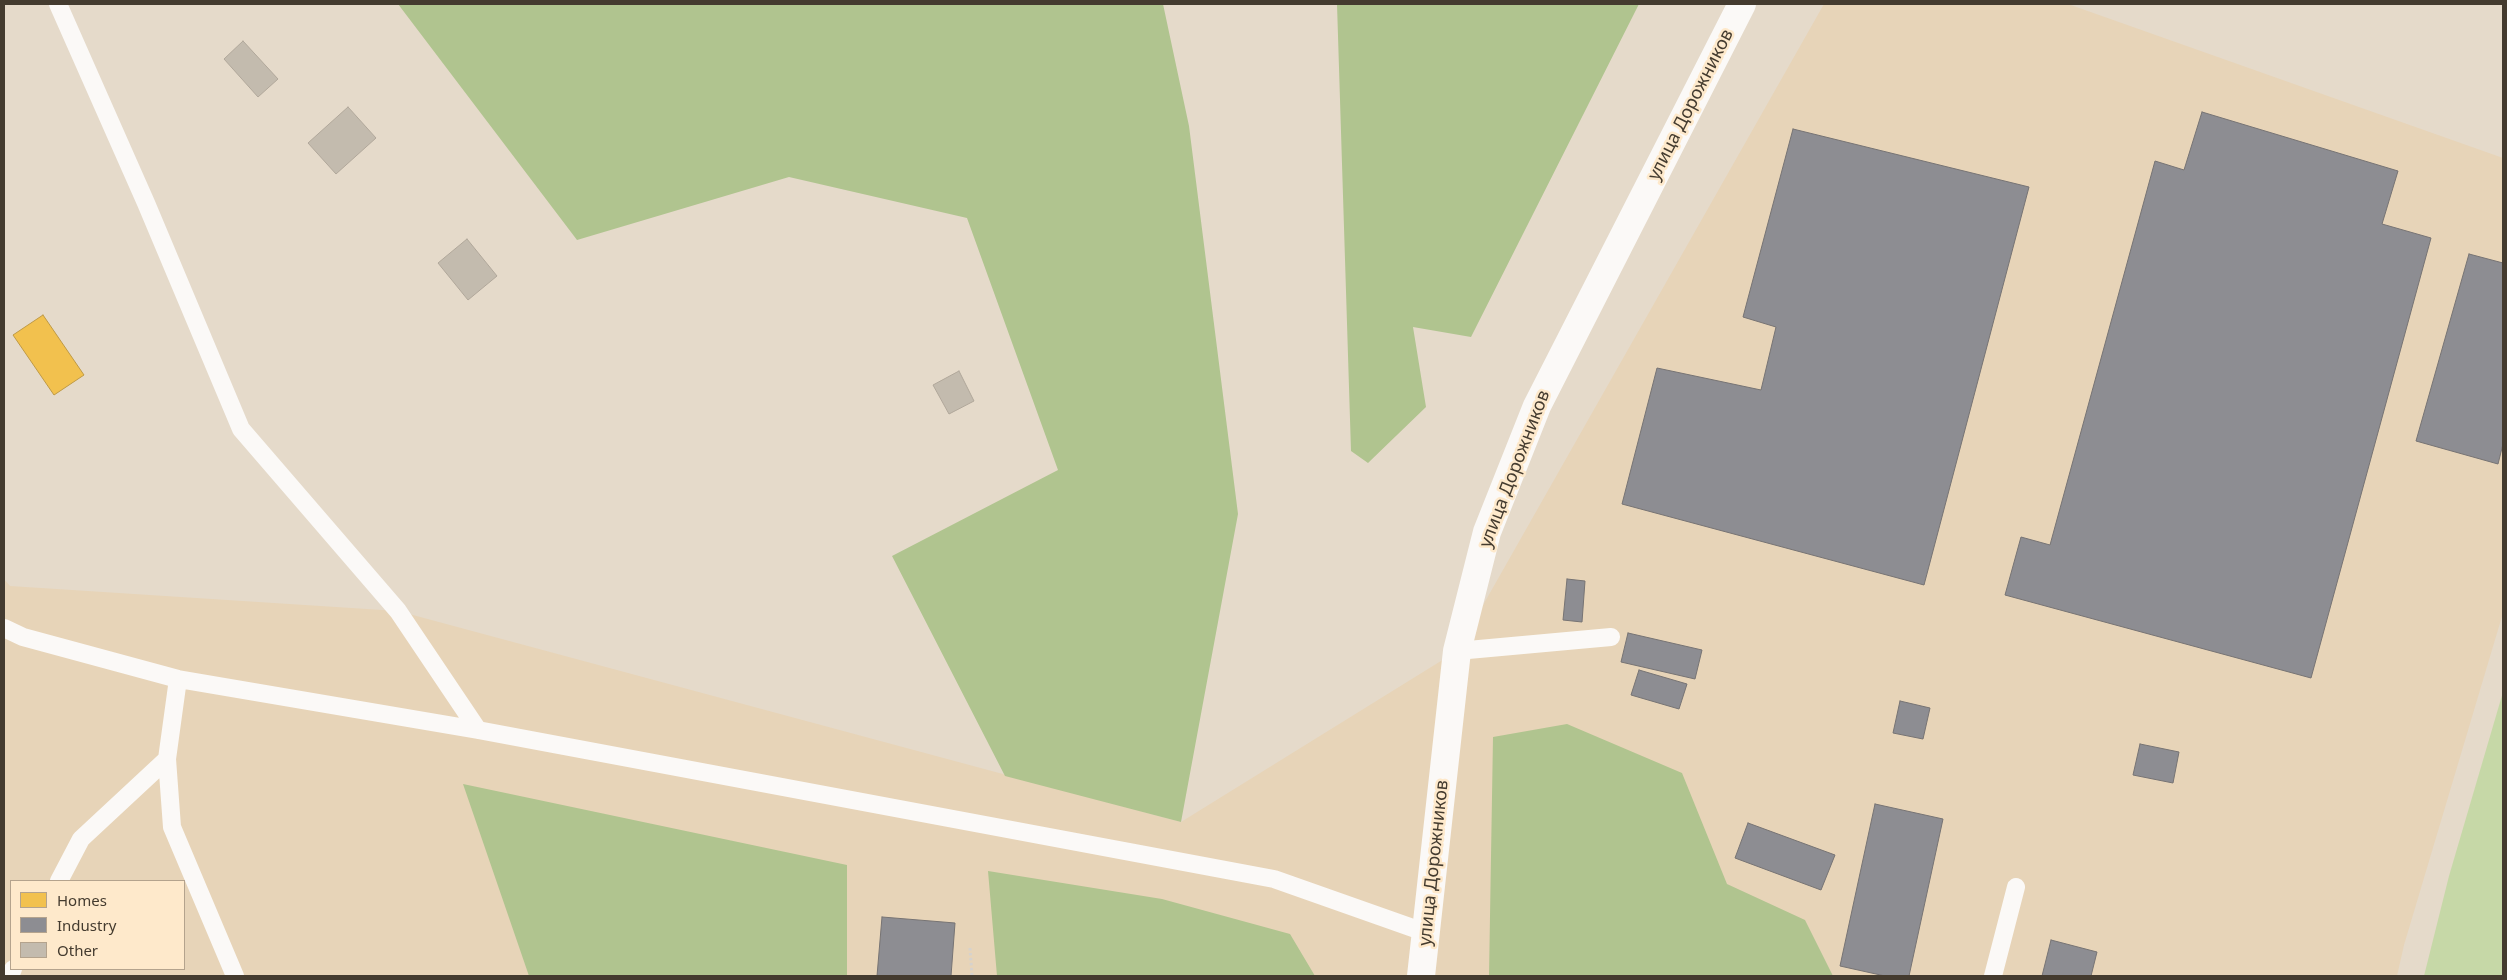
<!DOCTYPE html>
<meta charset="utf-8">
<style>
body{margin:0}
#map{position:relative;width:2507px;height:980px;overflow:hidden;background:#e5daca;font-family:"Noto Sans",sans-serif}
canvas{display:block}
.frame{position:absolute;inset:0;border:5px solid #443b2f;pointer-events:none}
.legend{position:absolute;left:10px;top:880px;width:175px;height:90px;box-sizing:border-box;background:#fee9cb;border:1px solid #b4a38d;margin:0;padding:6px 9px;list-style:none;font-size:15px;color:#443b2f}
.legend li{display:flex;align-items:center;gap:10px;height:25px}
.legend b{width:25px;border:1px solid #b4a38d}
</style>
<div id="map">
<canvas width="2507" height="980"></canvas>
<div class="frame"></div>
<ul class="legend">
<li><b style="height:14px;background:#f2c14e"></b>Homes</li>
<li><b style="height:14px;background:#8d8d92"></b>Industry</li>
<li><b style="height:14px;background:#c3bbae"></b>Other</li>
</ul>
</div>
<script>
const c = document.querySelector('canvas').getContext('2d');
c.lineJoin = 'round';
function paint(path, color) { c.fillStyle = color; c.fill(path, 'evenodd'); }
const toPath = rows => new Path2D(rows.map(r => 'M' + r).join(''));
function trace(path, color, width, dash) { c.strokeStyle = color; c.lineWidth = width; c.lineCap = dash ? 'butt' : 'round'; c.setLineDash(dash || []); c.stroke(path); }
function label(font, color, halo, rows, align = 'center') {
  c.font = font + ' "Noto Sans",sans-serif'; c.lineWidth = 5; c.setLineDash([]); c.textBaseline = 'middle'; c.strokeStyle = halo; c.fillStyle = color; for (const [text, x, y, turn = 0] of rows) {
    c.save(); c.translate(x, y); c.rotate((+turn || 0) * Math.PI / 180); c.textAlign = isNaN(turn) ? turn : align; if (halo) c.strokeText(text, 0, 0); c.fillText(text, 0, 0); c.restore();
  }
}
const built = toPath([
 [1824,4,2068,4,2503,158,2503,613,2404,945,2397,976,4,976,4,579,10,586,398,611,1181,822,1457,651],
 [11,881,184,881,184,969,11,969]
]);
const green = toPath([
 [2503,692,2503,976,2424,976,2449,876]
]);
const forest = toPath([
 [398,4,1163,4,1189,126,1238,514,1181,822,1005,776,892,556,1058,470,967,218,789,177,577,240],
 [1337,4,1639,4,1471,337,1413,327,1426,407,1368,463,1351,451],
 [1567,724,1682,773,1727,884,1805,920,1833,976,1489,976,1493,737],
 [463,784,847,865,847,976,529,976],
 [988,871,1162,899,1290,934,1315,976,997,976]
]);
const homes = toPath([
 [43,315,84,375,54,395,13,335,43,315]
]);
const industry = toPath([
 [2202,112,2398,171,2382,224,2431,238,2311,678,2005,595,2021,537,2050,545,2155,161,2184,170,2202,112],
 [1793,129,2029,187,1924,585,1622,504,1657,368,1761,390,1776,327,1743,317,1793,129],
 [2469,254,2503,263,2503,444,2498,464,2416,441,2469,254],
 [1567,579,1585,581,1582,622,1563,620,1567,579],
 [1628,633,1702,650,1695,679,1621,662,1628,633],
 [1639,670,1687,684,1679,709,1631,695,1639,670],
 [1900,701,1930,708,1923,739,1893,733,1900,701],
 [2140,744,2179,752,2173,783,2133,775,2140,744],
 [1875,804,1943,819,1909,976,1885,976,1840,966,1875,804],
 [1748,823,1835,855,1821,890,1735,858,1748,823],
 [882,917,955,923,951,976,877,976,882,917],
 [2051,940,2097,952,2091,976,2042,976,2051,940]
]);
const building = toPath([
 [243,41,278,79,258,97,224,59,243,41],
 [348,107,376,138,336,174,308,143,348,107],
 [467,239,497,276,468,300,438,263,467,239],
 [959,371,974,401,949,414,933,385,959,371]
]);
const path = toPath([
 [970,948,972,976]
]);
const service = toPath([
 [58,4,146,203,241,429,398,611,478,730],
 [4,628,23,637,178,679,478,730,1274,879,1427,933],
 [1457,651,1611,637],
 [167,759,172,827,235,976],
 [59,881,81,839,167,759,178,679],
 [10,976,13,969],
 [1993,976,2016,887]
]);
const tertiary = toPath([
 [1421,976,1457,651,1487,532,1537,406,1742,4]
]);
const streetNames = [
 ["улица Дорожников",1691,105,-63],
 ["улица Дорожников",1515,469,-69],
 ["улица Дорожников",1434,863,-84]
];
paint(built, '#e7d4b8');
paint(green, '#c6d8a7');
paint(forest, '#b0c48f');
paint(homes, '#f2c14e');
trace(homes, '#be9945', 1);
paint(industry, '#8d8d92');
trace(industry, '#777474', 1);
paint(building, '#c3bbae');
trace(building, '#b0a79a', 1);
trace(path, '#d6d2cd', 3, [2.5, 2.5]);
trace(service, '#fbf9f7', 18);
trace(tertiary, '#fbf9f7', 28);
label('18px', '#443b2f', '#fee9cb', streetNames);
</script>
